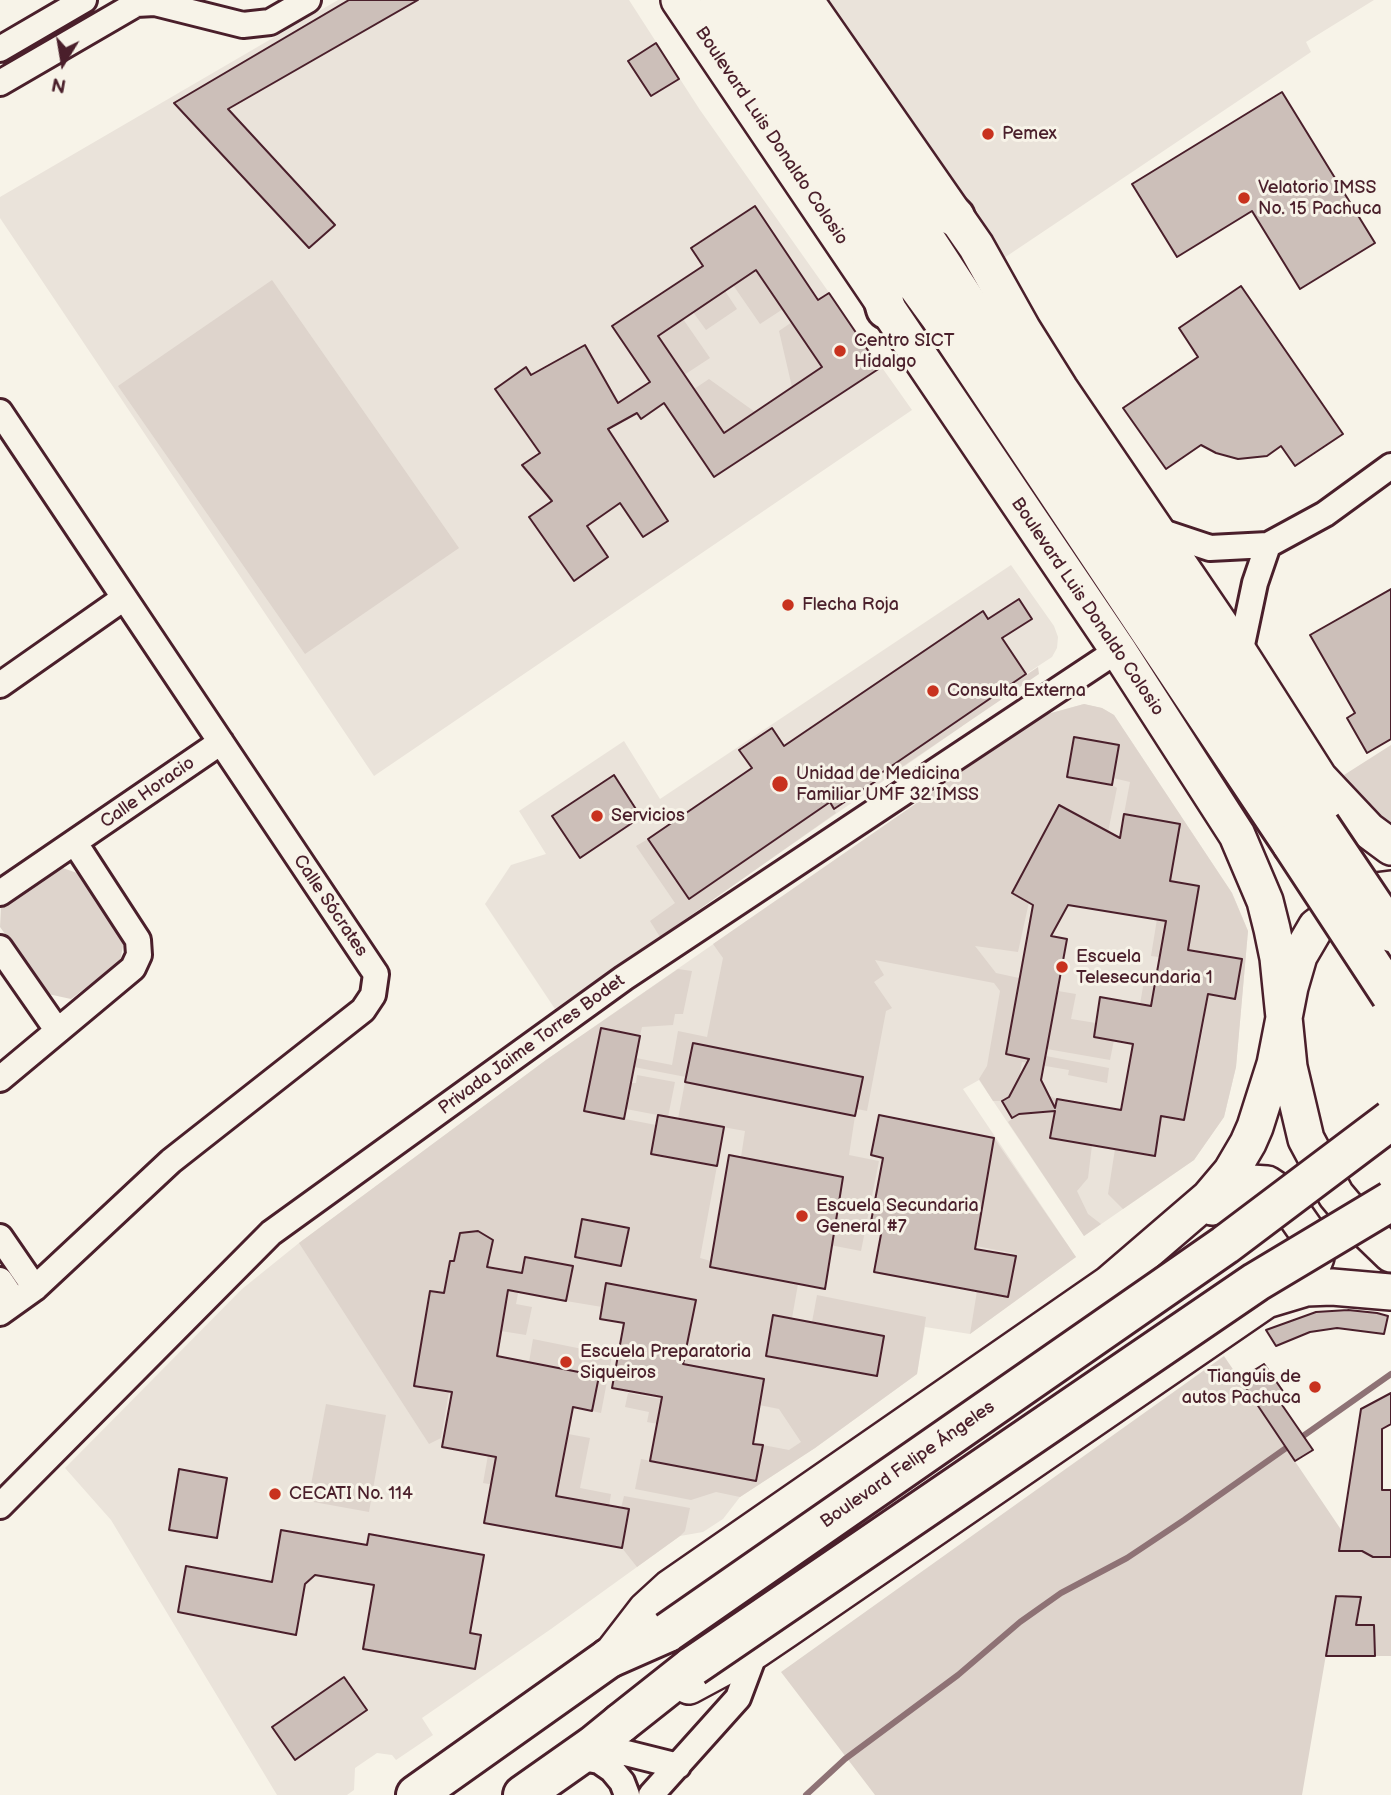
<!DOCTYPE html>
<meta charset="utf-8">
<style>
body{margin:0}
#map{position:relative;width:1391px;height:1795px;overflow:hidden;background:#f7f3e8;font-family:"Balsamiq Sans",sans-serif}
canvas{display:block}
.north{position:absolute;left:28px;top:28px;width:70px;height:70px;-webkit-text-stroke:5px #f7f3e8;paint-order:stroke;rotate:191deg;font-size:19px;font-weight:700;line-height:28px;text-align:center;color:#4a1f2b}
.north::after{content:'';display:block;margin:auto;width:24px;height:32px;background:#4a1f2b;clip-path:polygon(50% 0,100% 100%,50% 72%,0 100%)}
</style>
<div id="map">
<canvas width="1391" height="1795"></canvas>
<div class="north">N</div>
</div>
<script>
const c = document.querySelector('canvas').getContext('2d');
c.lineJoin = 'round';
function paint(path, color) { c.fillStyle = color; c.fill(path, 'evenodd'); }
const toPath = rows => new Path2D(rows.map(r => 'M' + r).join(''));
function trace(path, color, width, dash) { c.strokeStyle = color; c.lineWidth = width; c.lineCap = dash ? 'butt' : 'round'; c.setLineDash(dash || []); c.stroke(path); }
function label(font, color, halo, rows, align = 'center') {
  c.font = font + ' "Balsamiq Sans",sans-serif'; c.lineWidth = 6; c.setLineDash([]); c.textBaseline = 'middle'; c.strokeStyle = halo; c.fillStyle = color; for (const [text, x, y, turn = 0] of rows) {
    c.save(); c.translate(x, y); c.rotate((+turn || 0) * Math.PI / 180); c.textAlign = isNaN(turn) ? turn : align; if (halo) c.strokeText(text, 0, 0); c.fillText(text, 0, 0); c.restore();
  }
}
const built = toPath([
 [338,0,629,0,700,110,912,410,374,776,0,218,0,197],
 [823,0,1374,0,1306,42,1311,52,1004,258],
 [1011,565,1054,626,1058,637,1057,648,1052,657,1026,674,961,727,555,1009,485,904,511,865,546,854,519,811,624,741,660,799],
 [1084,704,1102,708,1114,715,1232,893,1248,931,1236,1067,1224,1117,1194,1160,1084,1236,979,1080,963,1089,1076,1257,970,1334,925,1327,917,1374,815,1448,740,1497,723,1519,703,1532,680,1536,551,1629,422,1718,433,1735,396,1760,392,1755,377,1753,355,1768,354,1790,347,1795,277,1795,111,1520,65,1468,242,1289,299,1243,546,1060,1044,715]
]);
const green = toPath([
 [756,270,783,309,760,324,733,285],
 [272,280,459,548,305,654,118,386],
 [725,291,737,309,706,330,693,312],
 [683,319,710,358,684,375,658,336],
 [792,322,822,367,792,387,779,331],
 [709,379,755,412,724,433,694,389],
 [1038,667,1039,674,899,769,896,763],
 [1084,704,1102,708,1114,715,1232,893,1248,931,1236,1067,1224,1117,1194,1160,1123,1209,1108,1194,1115,1149,1155,1156,1161,1116,1128,1069,1132,1044,1198,1055,1205,1016,1140,1004,1146,970,1156,972,1155,985,1235,999,1242,960,1161,946,1159,957,1151,956,1157,919,1193,925,1199,886,1095,868,1173,863,1180,824,1124,814,1130,782,1113,778,1119,745,1074,738,1067,777,1112,785,1117,788,1108,832,1059,806,1012,893,1029,902,1018,952,975,946,996,973,1019,978,1006,1054,1044,1061,1046,1056,1109,1068,1107,1083,1068,1075,1069,1070,1022,1062,1019,1079,1009,1097,1002,1101,993,1101,979,1079,987,1066,1000,991,994,983,875,960,884,975,874,982,892,1008,886,1011,867,1111,857,1109,863,1076,693,1043,686,1077,634,1067,636,1058,672,1065,678,1031,707,1037,723,958,713,944,1044,715],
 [1391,745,1391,830,1373,816,1344,775],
 [830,802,836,813,660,937,650,921,675,903,636,846,648,839,689,898],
 [60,867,80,874,124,940,120,962,71,999,48,994,0,927,1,906],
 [678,969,692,971,683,1014,675,1014,673,1025,642,1027,640,1036,601,1029,584,1111,656,1125,651,1154,717,1166,700,1258,711,1261,710,1267,798,1284,792,1318,773,1315,766,1356,877,1376,884,1336,812,1322,817,1295,926,1317,917,1374,815,1448,740,1497,716,1492,691,1500,635,1489,641,1459,756,1481,763,1445,789,1450,801,1442,779,1409,759,1405,764,1379,654,1359,606,1284,602,1307,566,1301,572,1266,525,1257,516,1304,532,1307,526,1335,501,1331,414,1386,449,1392,441,1438,429,1444,299,1243,546,1060],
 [582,1219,628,1228,621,1266,575,1257],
 [478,1231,492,1240,488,1262,456,1256,460,1233],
 [450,1261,494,1269,445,1291],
 [1058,991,1076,994,1071,1019,1096,1023,1094,1037,1114,1040,1110,1060,1047,1049],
 [637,1075,675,1082,668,1117,626,1109,631,1083,636,1083],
 [685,1082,855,1116,849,1155,879,1161,861,1251,716,1223,721,1195,835,1217,843,1178,741,1157,745,1131,678,1119],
 [1050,1096,1057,1099,1050,1138,1092,1145,1088,1178,1077,1191,1088,1214,1101,1224,1084,1236,1008,1122,1019,1114,1039,1112],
 [994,1138,1076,1257,970,1334,977,1291,1008,1297,1016,1254,976,1246],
 [533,1339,612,1355,601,1413,592,1411,598,1376,529,1362],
 [1224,1356,1346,1537,1344,1551,1391,1554,1391,1656,1375,1656,1374,1625,1356,1625,1361,1597,1336,1596,1302,1795,875,1795,781,1672],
 [628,1393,754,1416,680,1428,647,1422,649,1412,625,1407],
 [326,1404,386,1415,369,1512,308,1501],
 [568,1434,590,1438,580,1488,611,1494,609,1506,483,1483,488,1455,561,1469],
 [624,1496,690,1508,685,1531,680,1536,637,1567,622,1548,629,1510,621,1508]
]);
const stream = toPath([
 [806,1795,845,1759,958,1675,1020,1622,1061,1593,1127,1558,1184,1520,1391,1374]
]);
const building = toPath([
 [349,0,418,0,228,109,335,225,309,248,174,103,349,0],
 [656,43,679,79,651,96,628,61,656,43],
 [1282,92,1375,243,1300,289,1252,211,1177,257,1132,184,1282,92],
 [755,206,818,300,829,293,880,368,714,477,664,403,641,419,637,413,608,429,668,521,643,537,620,503,587,526,608,557,574,581,529,517,552,501,522,465,540,453,495,389,526,367,531,375,585,345,618,403,650,382,612,326,703,266,691,248,755,206],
 [756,270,822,367,724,433,658,336,756,270],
 [1241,286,1343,434,1295,466,1281,446,1267,456,1238,459,1216,453,1201,445,1166,469,1123,408,1198,357,1179,328,1241,286],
 [1391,589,1391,739,1367,753,1347,718,1355,713,1310,635,1391,589],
 [1019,599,1032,619,1002,638,1026,674,874,778,876,781,834,809,830,802,689,899,648,839,752,768,739,750,772,728,784,746,983,611,988,619,1019,599],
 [1074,737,1119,745,1112,785,1067,777,1074,737],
 [614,775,641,817,580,858,552,816,614,775],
 [1059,805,1120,838,1124,814,1180,824,1170,881,1199,886,1188,950,1242,959,1235,999,1208,994,1184,1120,1161,1116,1155,1156,1050,1138,1055,1111,1019,1114,1012,1118,1002,1101,1009,1097,1029,1059,1006,1054,1033,905,1012,893,1059,805],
 [1068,905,1166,921,1151,1006,1100,997,1094,1037,1133,1044,1121,1110,1057,1099,1055,1108,1041,1080,1067,939,1051,936,1068,905],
 [601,1028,640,1036,624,1119,584,1111,601,1028],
 [693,1043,863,1077,855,1116,685,1082,693,1043],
 [658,1115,724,1127,717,1166,651,1154,658,1115],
 [879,1115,994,1138,975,1249,1016,1256,1008,1297,874,1272,882,1229,870,1227,883,1158,871,1155,879,1115],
 [729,1155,843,1177,825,1289,710,1267,729,1155],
 [582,1219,629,1228,621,1266,575,1257,582,1219],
 [478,1231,493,1240,487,1267,522,1273,525,1257,573,1266,566,1301,508,1290,497,1356,599,1376,592,1411,573,1407,556,1496,629,1509,622,1548,484,1523,496,1457,442,1447,452,1392,414,1386,430,1291,444,1293,450,1261,454,1261,460,1233,478,1231],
 [606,1283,696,1300,683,1364,764,1379,753,1444,763,1445,756,1481,650,1461,662,1397,612,1388,624,1323,600,1319,606,1283],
 [1348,1310,1377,1313,1388,1316,1384,1334,1337,1328,1310,1332,1276,1346,1266,1330,1316,1312,1348,1310],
 [773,1315,884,1336,877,1376,766,1356,773,1315],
 [1264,1364,1287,1397,1280,1402,1313,1450,1295,1461,1240,1379,1264,1364],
 [1391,1393,1391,1424,1382,1429,1382,1490,1391,1490,1391,1557,1373,1557,1362,1551,1339,1551,1361,1409,1391,1393],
 [179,1469,227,1478,217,1538,169,1530,179,1469],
 [281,1530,367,1545,369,1534,484,1555,470,1633,481,1635,475,1669,363,1649,374,1585,315,1575,305,1584,296,1635,178,1612,186,1566,272,1582,281,1530],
 [1336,1596,1361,1597,1356,1625,1374,1625,1375,1656,1326,1656,1336,1596],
 [344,1677,367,1710,295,1760,272,1727,344,1677]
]);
const minor = toPath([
 [0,49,84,0],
 [0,83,136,4,155,3,243,25,270,22,308,0],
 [0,412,376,974,373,995,363,1010,171,1161,35,1288,0,1313],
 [1156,530,1210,548,1268,545,1325,514,1391,466],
 [1240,654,1255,583,1268,545],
 [0,685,124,598],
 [0,893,221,742],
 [0,948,57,1030],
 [0,1079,133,968,139,955,138,940,75,843],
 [0,1237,35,1288],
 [0,1280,15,1302],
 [0,1506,271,1233,624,978,1118,650],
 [594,1745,678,1766],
 [578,1757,599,1761,612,1770,622,1782,627,1795],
 [651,1795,738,1698,756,1650]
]);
const tertiary = toPath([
 [743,0,850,161,868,194]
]);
const secondary = toPath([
 [679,0,1118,650,1237,835,1265,901,1272,929,1278,958,1289,1067,1306,1139,1336,1195,1363,1227,1391,1254],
 [805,0,976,246,1023,330,1060,389,1240,654,1319,778,1368,830,1391,847],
 [1212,1207,1251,1183,1267,1184,1279,1192,1314,1242,1316,1257,1310,1272],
 [609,1658,646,1610,670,1588,1109,1284,1209,1198,1231,1172,1248,1143,1255,1127,1275,1064,1290,987,1299,956,1316,927,1349,902,1375,891,1391,889],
 [689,1686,756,1650,787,1629,1266,1300,1306,1288,1332,1287,1391,1292]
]);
const primary = toPath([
 [719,0,813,142,939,315,1292,844],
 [769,0,965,300,1320,826],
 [888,157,955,217],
 [863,226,886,309],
 [416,1795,609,1658],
 [523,1795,594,1745,621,1723]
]);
const trunk = toPath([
 [609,1658,668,1632],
 [621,1723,693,1666]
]);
const primaryBridge = toPath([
 [1320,826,1391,932],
 [1292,844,1391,995]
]);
const trunkBridge = toPath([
 [668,1632,1225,1245,1391,1120],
 [693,1666,1256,1282,1391,1201]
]);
const markers = [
 [988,134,7,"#c8321e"],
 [1244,198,7,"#c8321e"],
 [840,351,7,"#c8321e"],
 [788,605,7,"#c8321e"],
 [933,691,7,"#c8321e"],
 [780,784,9,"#c8321e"],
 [597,816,7,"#c8321e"],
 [1062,967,7,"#c8321e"],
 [802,1216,7,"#c8321e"],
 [566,1362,7,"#c8321e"],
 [1315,1387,7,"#c8321e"],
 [275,1494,7,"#c8321e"]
];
const poiNames = [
 ["Pemex",1002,134],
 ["Velatorio IMSS",1258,188],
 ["No. 15 Pachuca",1258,209],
 ["Centro SICT",854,341],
 ["Hidalgo",854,362],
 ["Flecha Roja",802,605],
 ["Consulta Externa",947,691],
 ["Unidad de Medicina",796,774],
 ["Familiar UMF 32 IMSS",796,795],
 ["Servicios",611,816],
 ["Escuela",1076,957],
 ["Telesecundaria 1",1076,978],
 ["Escuela Secundaria",816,1206],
 ["General #7",816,1227],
 ["Escuela Preparatoria",580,1352],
 ["Siqueiros",580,1373],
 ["Tianguis de",1301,1377,"right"],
 ["autos Pachuca",1301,1398,"right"],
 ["CECATI No. 114",289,1494]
];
const streetNames = [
 ["Boulevard Luis Donaldo Colosio",771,136,56],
 ["Boulevard Luis Donaldo Colosio",1087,607,56],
 ["Calle Horacio",148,793,-35],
 ["Calle Sócrates",330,906,56],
 ["Privada Jaime Torres Bodet",532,1045,-36],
 ["Boulevard Felipe Ángeles",908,1465,-35]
];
paint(built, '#eae3da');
paint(green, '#ded4cc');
trace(stream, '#8e7275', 6);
paint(building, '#ccbfb9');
trace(building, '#4a1f2b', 2);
trace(minor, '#4a1f2b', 30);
trace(tertiary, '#4a1f2b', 35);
trace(secondary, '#4a1f2b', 40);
trace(primary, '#4a1f2b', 44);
trace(trunk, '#4a1f2b', 44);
trace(minor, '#f7f3e8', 24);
trace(tertiary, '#f7f3e8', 30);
trace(secondary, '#f7f3e8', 35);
trace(primary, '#f7f3e8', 38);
trace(trunk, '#f7f3e8', 38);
trace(primaryBridge, '#4a1f2b', 44, []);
trace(trunkBridge, '#4a1f2b', 44, []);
trace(primaryBridge, '#f7f3e8', 38);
trace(trunkBridge, '#f7f3e8', 38);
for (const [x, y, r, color] of markers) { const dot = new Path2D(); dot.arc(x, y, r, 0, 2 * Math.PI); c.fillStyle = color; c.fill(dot); trace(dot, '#f7f3e8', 2.5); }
label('18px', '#4a1f2b', '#f7f3e8', poiNames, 'left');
label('18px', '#4a1f2b', '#f7f3e8', streetNames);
</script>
